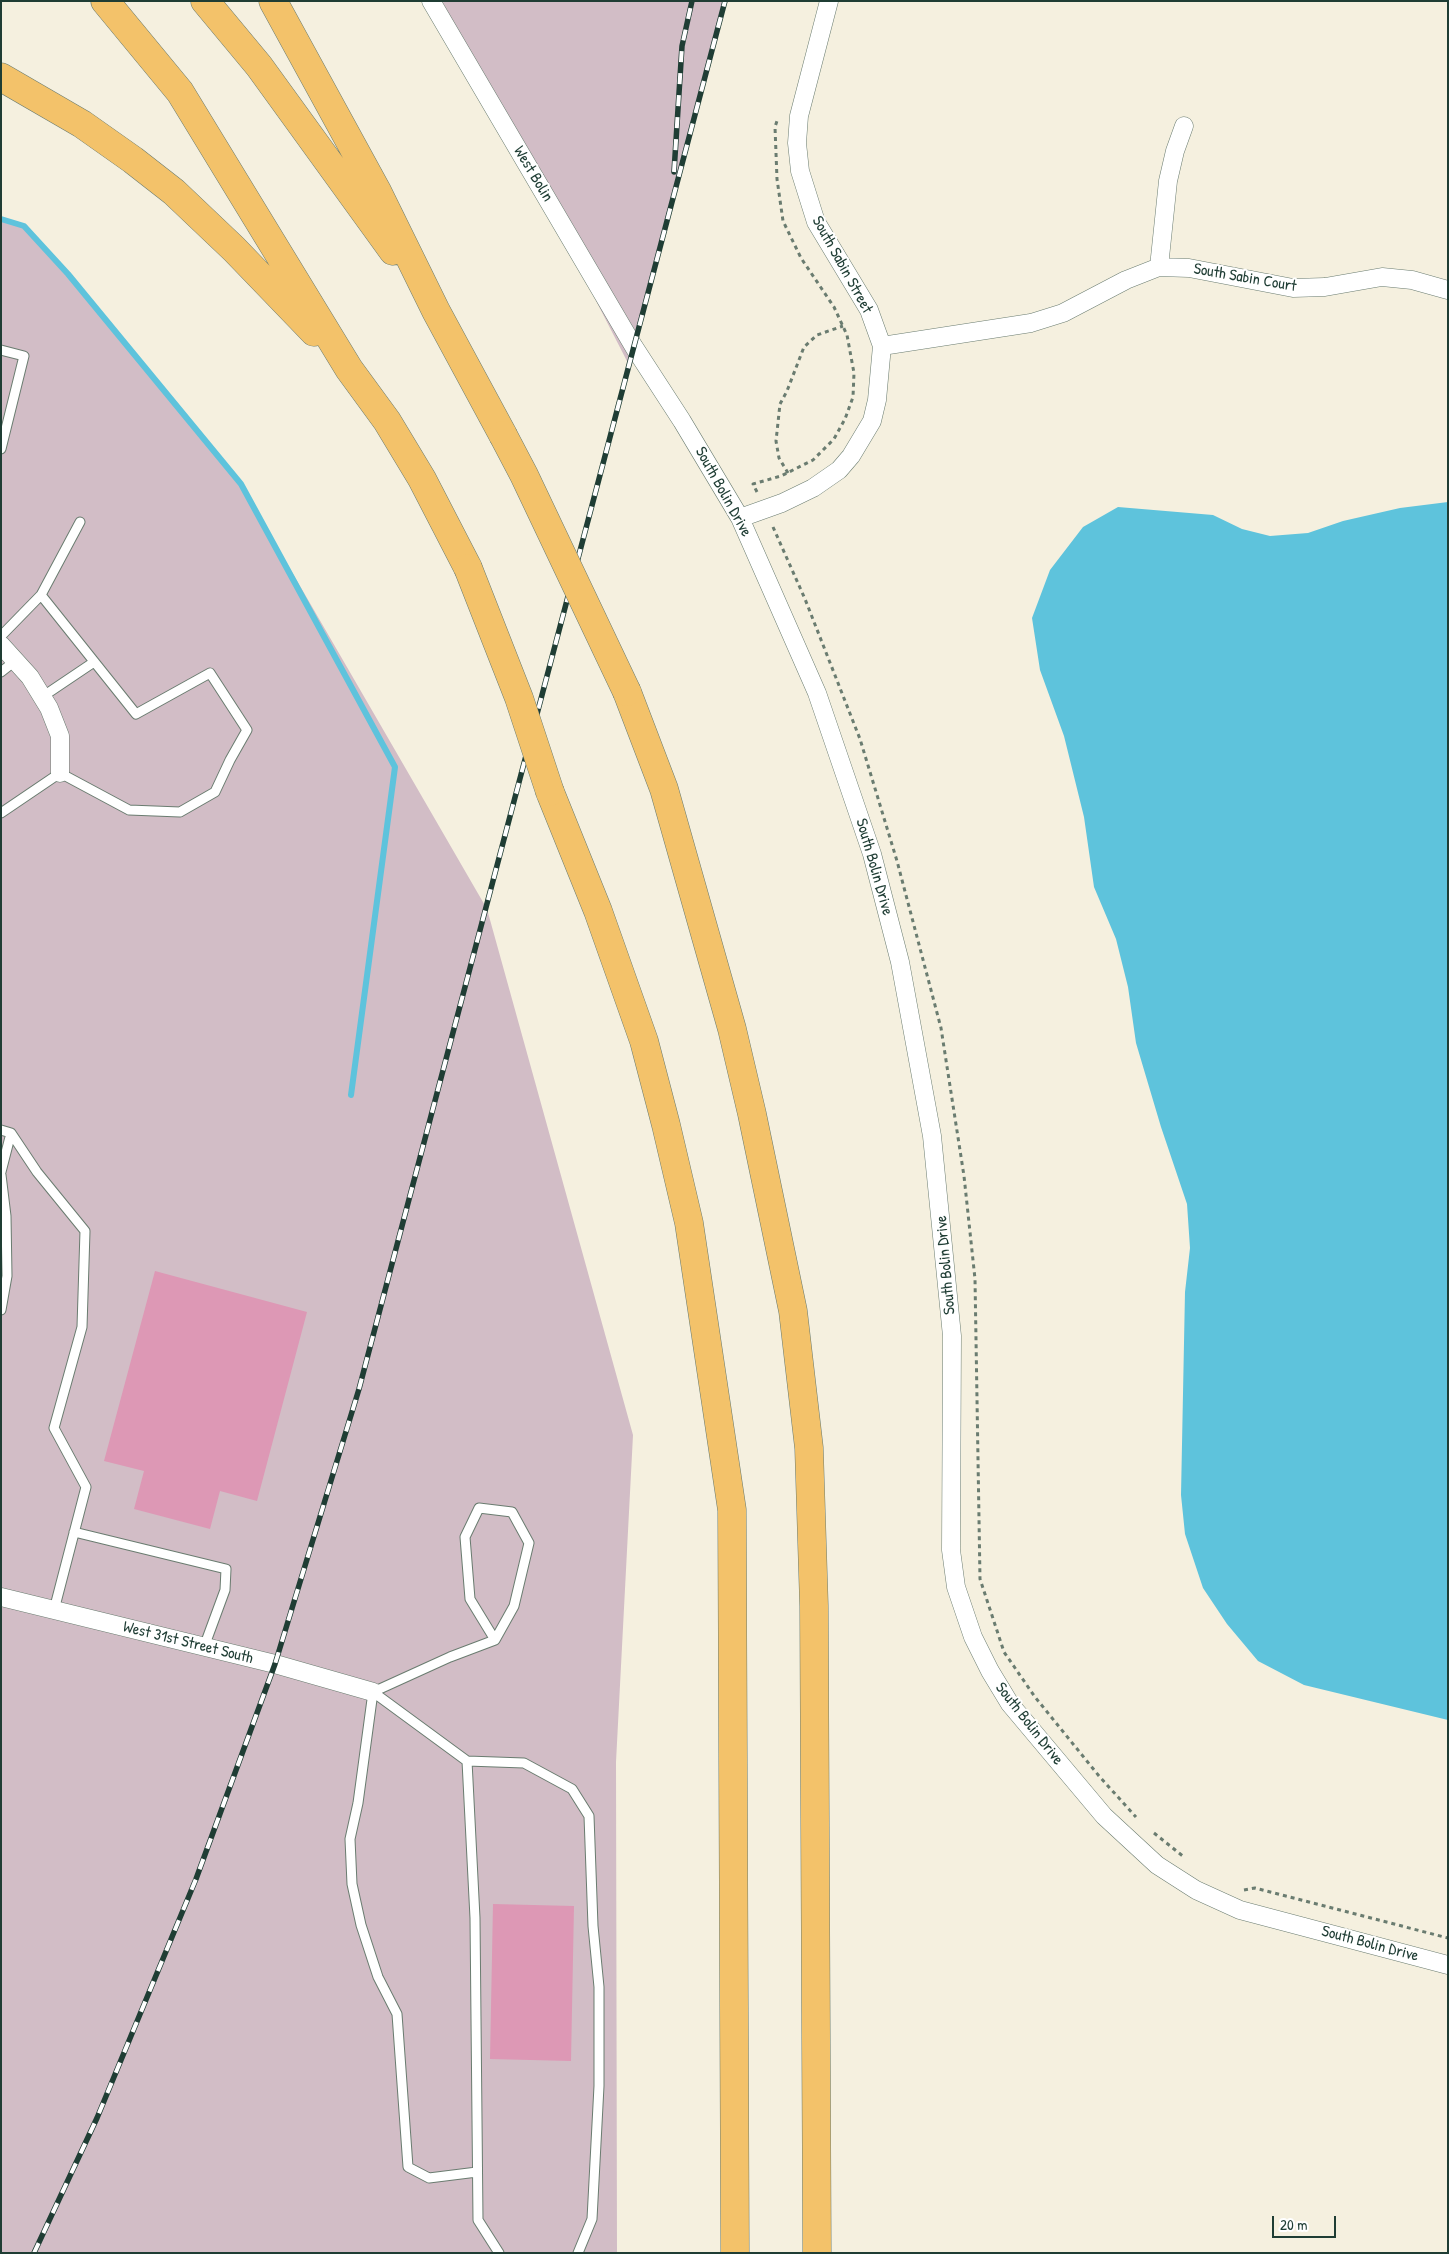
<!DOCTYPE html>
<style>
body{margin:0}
#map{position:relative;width:1449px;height:2254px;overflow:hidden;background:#f5f0df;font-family:"Patrick Hand",sans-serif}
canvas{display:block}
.frame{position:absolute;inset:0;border:2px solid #1f3d34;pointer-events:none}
.scale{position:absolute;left:1272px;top:2216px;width:64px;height:22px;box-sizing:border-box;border:2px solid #1f3d34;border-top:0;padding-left:6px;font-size:15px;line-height:18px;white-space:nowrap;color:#1f3d34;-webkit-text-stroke:4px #fff;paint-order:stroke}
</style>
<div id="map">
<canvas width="1449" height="2254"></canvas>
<div class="frame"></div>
<div class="scale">20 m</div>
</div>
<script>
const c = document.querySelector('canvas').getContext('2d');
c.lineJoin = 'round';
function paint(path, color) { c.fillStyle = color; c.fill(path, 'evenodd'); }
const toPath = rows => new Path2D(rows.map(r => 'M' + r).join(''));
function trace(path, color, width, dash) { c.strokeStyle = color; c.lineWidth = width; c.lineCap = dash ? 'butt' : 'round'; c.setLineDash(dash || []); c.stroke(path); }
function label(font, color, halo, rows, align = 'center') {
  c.font = font + ' "Patrick Hand",sans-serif'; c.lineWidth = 4; c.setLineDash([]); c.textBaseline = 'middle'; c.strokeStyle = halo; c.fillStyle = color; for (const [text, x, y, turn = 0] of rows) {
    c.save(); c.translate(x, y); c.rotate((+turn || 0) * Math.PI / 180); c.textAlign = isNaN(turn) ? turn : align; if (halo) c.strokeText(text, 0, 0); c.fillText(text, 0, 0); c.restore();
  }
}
const industrial = toPath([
 [442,1,726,1,629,365],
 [1,220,24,226,68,274,241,484,487,909,633,1435,616,1762,617,2253,1,2253]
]);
const water = toPath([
 [1448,502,1448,1720,1304,1685,1258,1661,1227,1624,1203,1588,1185,1534,1181,1495,1185,1292,1190,1248,1187,1204,1161,1127,1136,1043,1128,987,1116,939,1094,887,1084,817,1064,736,1040,670,1032,618,1050,570,1083,527,1118,507,1213,515,1242,529,1270,536,1308,533,1343,521,1400,508]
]);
const stream = toPath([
 [1,219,24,226,68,274,241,484,395,767,351,1095]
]);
const building = toPath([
 [155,1271,307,1312,257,1501,220,1491,210,1529,134,1509,144,1471,104,1461],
 [493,1904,574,1906,571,2061,490,2059]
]);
const path = toPath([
 [788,473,779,458,776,441,780,404,787,391,804,347,817,335,843,326],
 [757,492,753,484,781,476,813,460,834,439,845,419,853,397,854,373,847,335,834,307,801,258,783,221,777,179,775,127,778,118],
 [773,527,805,599,860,739,897,861,941,1028,964,1176,975,1279,980,1579,1004,1652,1035,1697,1099,1776,1136,1817],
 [1154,1833,1184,1857],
 [1244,1890,1255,1888,1448,1938]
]);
const service = toPath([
 [1,350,24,356,1,449],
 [41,595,80,522],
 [1,636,41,595,136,714,210,673,247,730,230,760,215,792,180,812,129,810,60,773,1,813],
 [1,672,15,661],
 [42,697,94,662],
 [1,1130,11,1133,37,1172,85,1231,82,1327,54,1428,86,1487,54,1610],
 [1,1172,11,1133],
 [1,1175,6,1216,7,1276,1,1310],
 [74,1532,226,1569,225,1590,204,1647],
 [373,1692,467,1761,524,1763,572,1789,589,1816,593,1926,599,1987,599,2086,592,2219,578,2253],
 [373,1692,358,1803,350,1839,352,1884,361,1925,378,1977,397,2014,408,2167,429,2178,477,2172],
 [373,1692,450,1657,495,1640,514,1606,529,1543,512,1512,479,1508,465,1537,470,1599,495,1640],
 [467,1761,475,1918,478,2220,499,2253]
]);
const minor = toPath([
 [431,1,634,347,682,421,740,518,817,693,872,854,900,962,932,1136,952,1336,951,1550,956,1587,973,1637,990,1671,1010,1704,1104,1816,1157,1865,1196,1890,1240,1910,1448,1965],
 [1159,267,1168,181,1175,151,1184,126],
 [882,346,1031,323,1063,313,1126,280,1159,267,1189,268,1293,288,1325,287,1382,277,1412,280,1448,290],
 [740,518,782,503,813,488,839,470,851,456,872,421,877,400,882,346,869,310,816,222,800,171,797,143,799,116,829,1],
 [1,645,30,677,49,708,60,736,60,773],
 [1,1597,275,1664,373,1692]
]);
const motorway = toPath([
 [105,1,180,92,349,369,387,421,422,479,468,568],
 [205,1,259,66,393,251],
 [273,1,377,191,436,311,503,435],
 [1,77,82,124,133,160,174,192,234,249,314,332],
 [627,692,664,789,732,1029,752,1114,793,1311,809,1448,814,1606,817,2253],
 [550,792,598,911,644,1041,666,1125,689,1223,732,1510,735,2253]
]);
const rail = toPath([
 [674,172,682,46,692,1],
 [34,2253,97,2118,196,1879,275,1664,359,1389,725,1]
]);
const motorwayBridge = toPath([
 [503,435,524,475,627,692],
 [468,568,519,698,550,792]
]);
const streetNames = [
 ["West Bolin",533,174,59],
 ["South Sabin Street",842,265,61],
 ["South Sabin Court",1245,278,10],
 ["South Bolin Drive",723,492,61],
 ["South Bolin Drive",874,867,74],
 ["South Bolin Drive",946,1265,-95],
 ["West 31st Street South",188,1643,14],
 ["South Bolin Drive",1029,1724,52],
 ["South Bolin Drive",1370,1944,15]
];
paint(industrial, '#d2bdc6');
paint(water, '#5ec3dc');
trace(stream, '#5ec3dc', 6);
paint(building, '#dd98b5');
trace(service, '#6a7c70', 11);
trace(minor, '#6a7c70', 19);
trace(motorway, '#6a7c70', 29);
trace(path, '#6a7c70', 3, [4, 4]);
trace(service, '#fff', 9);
trace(minor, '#fff', 18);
trace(motorway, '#f3c26a', 28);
trace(rail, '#1f3d34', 5.5);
trace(rail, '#fff', 4, [11]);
trace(motorwayBridge, '#6a7c70', 29, []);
trace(motorwayBridge, '#f3c26a', 28);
label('16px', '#1f3d34', '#fff', streetNames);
</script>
